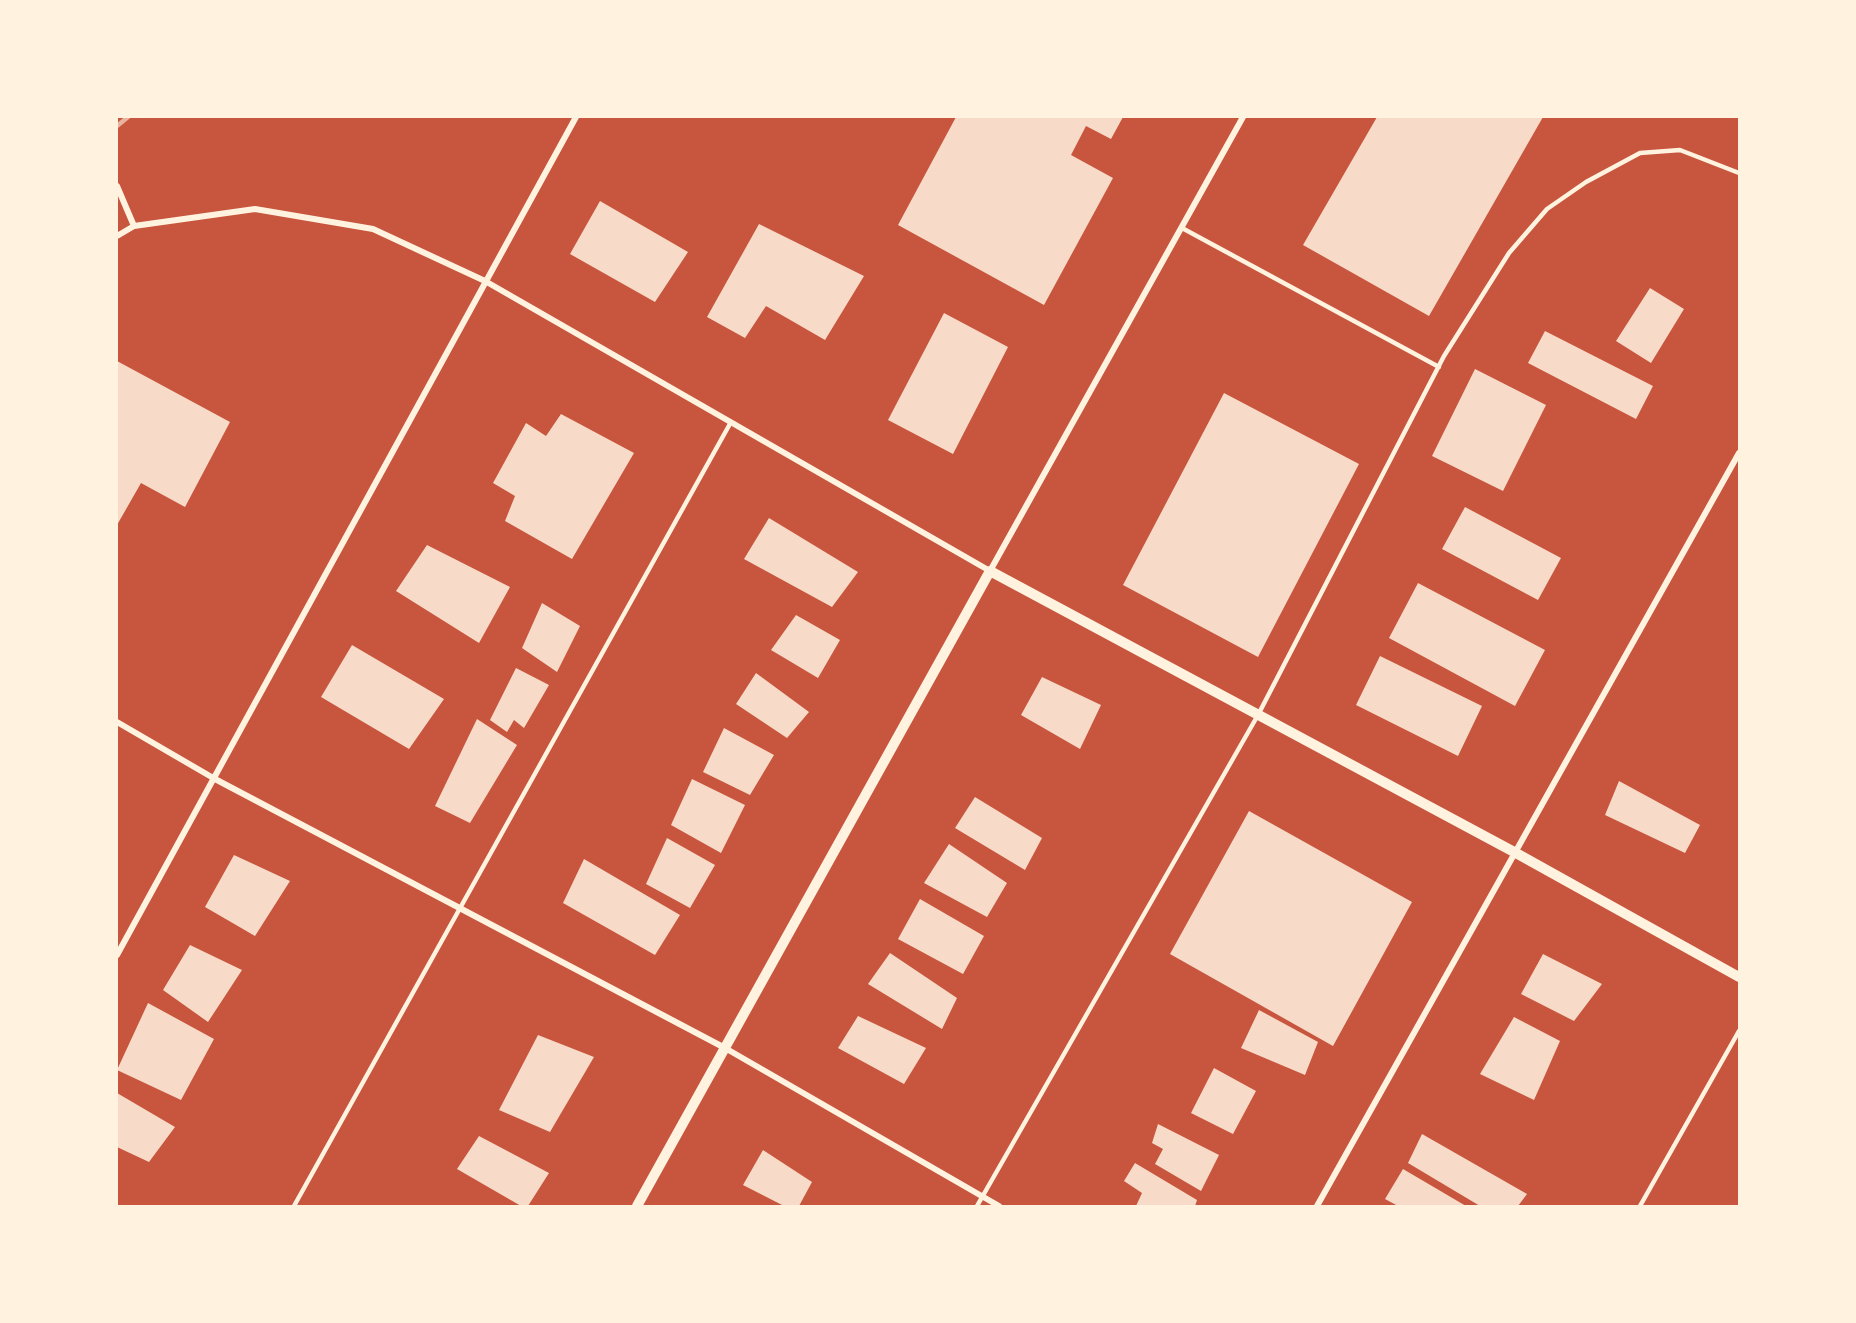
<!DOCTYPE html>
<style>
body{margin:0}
#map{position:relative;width:1856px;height:1323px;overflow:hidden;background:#c8553d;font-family:Roboto,sans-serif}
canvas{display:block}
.frame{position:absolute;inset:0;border:118px solid #fff3e0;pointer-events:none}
</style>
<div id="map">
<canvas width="1856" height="1323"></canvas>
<div class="frame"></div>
</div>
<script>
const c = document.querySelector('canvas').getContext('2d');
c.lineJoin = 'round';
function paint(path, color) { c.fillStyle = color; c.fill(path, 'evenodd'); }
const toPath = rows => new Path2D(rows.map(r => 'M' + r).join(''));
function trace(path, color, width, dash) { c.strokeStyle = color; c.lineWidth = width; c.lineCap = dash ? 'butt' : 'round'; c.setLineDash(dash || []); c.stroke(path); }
const building = toPath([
 [956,117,1123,117,1111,139,1086,126,1071,155,1113,178,1044,305,898,225],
 [1377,117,1543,117,1429,316,1303,245],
 [600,201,688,252,655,302,570,254],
 [759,224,864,276,825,340,766,306,745,338,707,317],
 [1650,288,1684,309,1651,363,1616,341],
 [944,313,1008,347,953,454,888,420],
 [1545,331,1653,386,1636,419,1528,363],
 [117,361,230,422,185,507,141,483,117,525],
 [1475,369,1546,405,1503,491,1432,456],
 [1224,393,1359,464,1258,657,1123,585],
 [561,414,634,453,572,559,505,521,515,496,493,483,526,423,546,436],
 [1465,507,1561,558,1538,600,1442,549],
 [769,518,858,572,832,607,744,559],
 [427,545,510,587,479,643,396,591],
 [1418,583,1545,650,1515,706,1389,638],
 [542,603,580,626,557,672,522,648],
 [796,615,840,640,818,678,771,650],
 [352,645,444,699,409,749,321,697],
 [1380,656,1482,706,1458,756,1356,705],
 [516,668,549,685,524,728,514,720,507,732,490,720],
 [756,673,809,712,787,738,736,704],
 [1042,677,1101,705,1080,749,1021,715],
 [477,719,517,745,470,823,435,806],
 [724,728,774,755,750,795,703,772],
 [692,779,745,805,721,853,671,825],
 [1619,781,1700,825,1685,853,1605,815],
 [975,797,1042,838,1025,870,955,828],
 [1249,811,1412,902,1333,1046,1170,954],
 [667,838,715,865,690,908,646,884],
 [949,844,1007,883,987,917,924,883],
 [234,855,290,881,255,936,205,907],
 [584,859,680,915,655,955,563,903],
 [920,899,984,936,963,974,898,939],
 [190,945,242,970,208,1022,163,990],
 [890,953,957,998,942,1029,868,984],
 [1543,954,1602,984,1574,1021,1521,994],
 [148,1003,214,1039,181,1100,117,1070],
 [1259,1010,1318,1042,1305,1075,1241,1048],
 [858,1016,926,1048,904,1084,838,1048],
 [1514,1017,1560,1041,1534,1100,1480,1074],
 [538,1035,594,1057,550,1132,499,1110],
 [1214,1068,1256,1091,1233,1134,1191,1113],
 [117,1093,175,1127,149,1162,117,1147],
 [1158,1124,1219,1155,1201,1191,1155,1164,1163,1149,1152,1143],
 [1422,1134,1527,1194,1518,1206,1480,1206,1408,1163],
 [479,1136,549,1173,528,1206,521,1206,457,1169],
 [763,1150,812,1182,799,1206,784,1206,743,1185],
 [1135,1163,1197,1200,1195,1206,1136,1206,1142,1193,1124,1181],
 [1403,1169,1466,1206,1398,1206,1385,1199]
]);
const service = toPath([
 [1182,228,1439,367],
 [294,1206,731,422],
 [977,1206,1258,715,1444,356,1509,253,1547,209,1586,182,1640,153,1680,150,1739,173],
 [1640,1206,1739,1031]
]);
const minor = toPath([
 [117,186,134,226,117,236],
 [134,226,255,209,373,229,485,281,990,571,1243,117],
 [117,722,215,779,725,1048,999,1206],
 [117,955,576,117],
 [1317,1206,1739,453]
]);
const tertiary = toPath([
 [637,1206,990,571,1516,853,1739,977]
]);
const rail = toPath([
 [117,126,128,117]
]);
paint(building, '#f7dbc8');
trace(service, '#fff3e0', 4.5);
trace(minor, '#fff3e0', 6);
trace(tertiary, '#fff3e0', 10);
trace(rail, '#e9b49f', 4.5);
</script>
